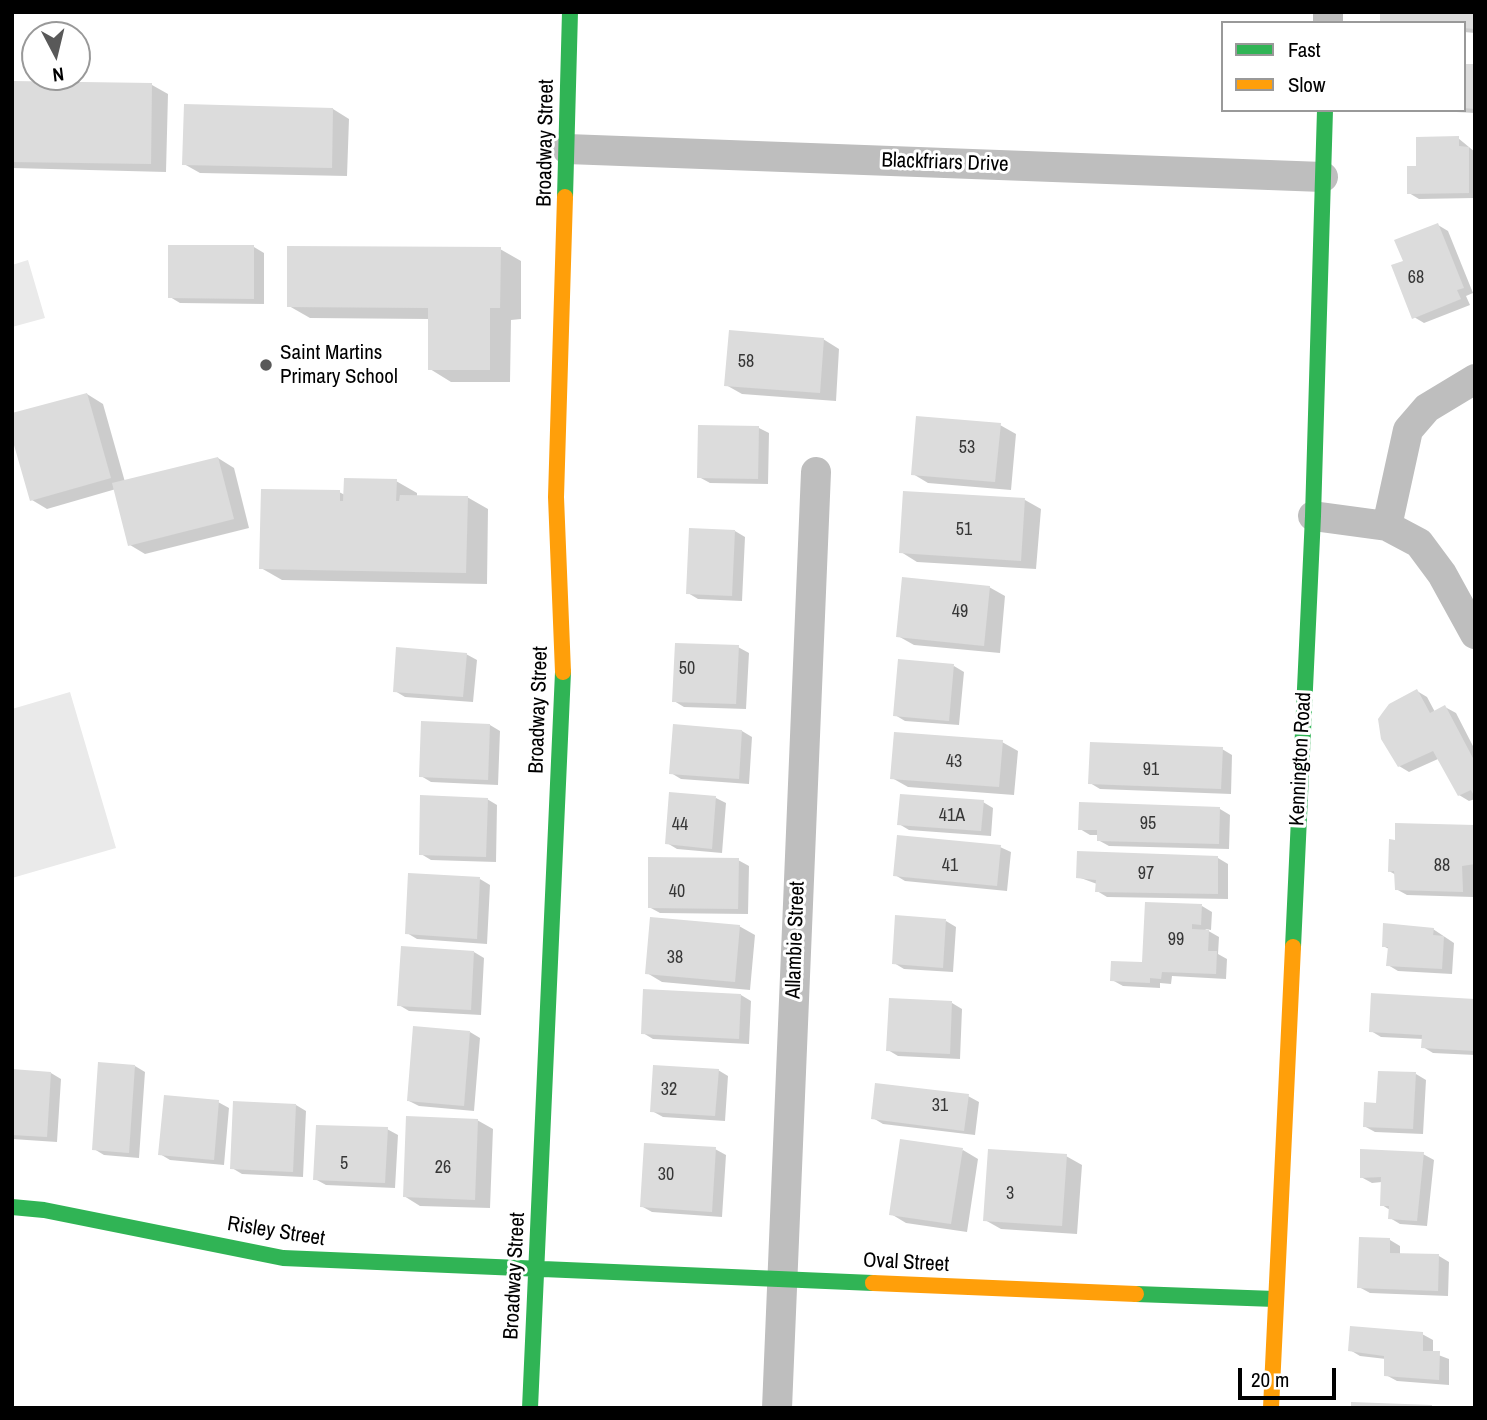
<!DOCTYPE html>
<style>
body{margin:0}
#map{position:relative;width:1487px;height:1420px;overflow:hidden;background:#fff;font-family:"Archivo Narrow",sans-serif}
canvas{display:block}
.frame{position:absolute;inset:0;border:14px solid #000;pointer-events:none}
.legend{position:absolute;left:1221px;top:21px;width:245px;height:91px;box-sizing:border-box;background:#fff;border:2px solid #999;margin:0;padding:9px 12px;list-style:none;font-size:21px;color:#000}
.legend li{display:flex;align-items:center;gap:14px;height:35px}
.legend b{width:35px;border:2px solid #999}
.north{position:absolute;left:21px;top:21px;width:70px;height:70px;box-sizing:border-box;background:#fff;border:2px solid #999;border-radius:50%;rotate:173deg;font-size:19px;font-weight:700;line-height:28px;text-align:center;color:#000}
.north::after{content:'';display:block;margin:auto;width:24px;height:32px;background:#595959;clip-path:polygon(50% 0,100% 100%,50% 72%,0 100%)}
.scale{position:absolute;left:1238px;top:1368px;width:98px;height:32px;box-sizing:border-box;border:4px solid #000;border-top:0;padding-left:9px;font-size:21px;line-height:24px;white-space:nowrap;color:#000;-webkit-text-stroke:5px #fff;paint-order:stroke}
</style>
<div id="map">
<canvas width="1487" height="1420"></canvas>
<div class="frame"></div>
<ul class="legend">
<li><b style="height:9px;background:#30b455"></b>Fast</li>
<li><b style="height:9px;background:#ff9f0a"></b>Slow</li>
</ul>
<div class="north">N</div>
<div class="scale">20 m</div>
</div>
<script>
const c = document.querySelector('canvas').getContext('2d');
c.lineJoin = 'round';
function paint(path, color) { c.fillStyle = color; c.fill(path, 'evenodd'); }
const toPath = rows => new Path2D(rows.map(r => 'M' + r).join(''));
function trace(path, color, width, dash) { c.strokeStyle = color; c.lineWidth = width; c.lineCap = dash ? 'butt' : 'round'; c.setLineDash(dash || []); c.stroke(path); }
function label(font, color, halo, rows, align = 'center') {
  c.font = font + ' "Archivo Narrow",sans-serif'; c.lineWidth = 6; c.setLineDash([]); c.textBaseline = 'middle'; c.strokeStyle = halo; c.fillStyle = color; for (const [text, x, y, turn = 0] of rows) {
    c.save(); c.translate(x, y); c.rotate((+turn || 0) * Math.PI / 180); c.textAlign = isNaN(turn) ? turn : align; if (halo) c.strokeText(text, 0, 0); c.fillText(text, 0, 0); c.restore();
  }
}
const green = toPath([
 [28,260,45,318,12,327,12,265],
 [70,692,116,848,12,878,12,709]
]);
const shadow = toPath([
 [1475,12,1475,33,1464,32,1464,23],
 [1464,66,1475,66,1475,113,1419,110,1464,110],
 [12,83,152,85,168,94,166,172,12,168],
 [186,106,333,109,349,119,347,176,200,173,184,164],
 [1458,138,1475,152,1475,198,1419,199,1409,193,1418,167],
 [1438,225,1448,231,1473,293,1466,296,1470,305,1424,323,1414,317,1405,262],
 [254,247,264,253,264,304,180,303,170,297],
 [500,249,521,261,521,319,511,320,510,382,451,382,430,369,429,319,310,318,289,306],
 [823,339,839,349,836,401,742,394,726,385],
 [87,394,103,404,125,482,218,458,234,468,249,528,145,554,130,545,116,489,47,509,32,500],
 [1000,425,1016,434,1011,490,928,483,913,474],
 [759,428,769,433,768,484,710,483,699,477],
 [396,481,417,493,417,497,467,497,488,509,487,584,282,580,261,568,339,492,345,495],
 [1025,500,1041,509,1036,569,917,562,901,552],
 [735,531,745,537,742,601,698,599,688,593],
 [989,587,1005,596,1000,653,914,645,898,636],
 [738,647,749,653,746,709,684,707,674,701],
 [466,654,477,660,473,702,405,697,395,691],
 [954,666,964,672,959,725,905,721,895,715],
 [1417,691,1427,697,1435,712,1445,707,1456,713,1475,750,1475,799,1469,801,1459,795,1438,759,1409,772,1399,766],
 [490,725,500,731,498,785,431,782,421,776],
 [674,726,742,731,752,737,749,784,681,779,671,773],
 [1002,742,1018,751,1014,795,908,787,892,778],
 [1222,749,1232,755,1231,794,1100,789,1090,783],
 [716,798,726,803,722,853,677,849,667,843],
 [487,799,497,805,496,862,431,860,421,854],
 [983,802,993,808,991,836,909,830,899,824],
 [1220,809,1230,815,1229,849,1109,846,1098,840,1098,835,1090,835,1080,829],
 [1475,827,1473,897,1407,895,1396,889,1396,875,1389,871],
 [1000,847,1011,852,1007,891,905,881,895,875],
 [1218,858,1228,864,1228,899,1107,897,1097,891,1097,884,1078,877],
 [738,860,749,866,748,914,660,913,649,907],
 [480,879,490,885,487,944,417,939,407,933],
 [1202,906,1212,912,1211,930,1205,929,1219,937,1218,954,1227,959,1226,979,1172,976,1171,984,1160,983,1160,988,1123,986,1112,980,1144,964],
 [946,921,956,927,953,972,904,969,894,963],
 [739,926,755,935,750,990,662,982,647,973],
 [1433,929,1454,943,1452,974,1398,971,1388,965,1389,949,1383,946],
 [474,952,484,958,481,1015,409,1011,399,1005],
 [741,995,751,1001,749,1044,653,1039,643,1033],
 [1475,1001,1475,1055,1433,1053,1423,1047,1423,1039,1381,1037,1371,1031],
 [952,1003,962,1009,960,1059,898,1056,888,1050],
 [470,1032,480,1038,474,1111,419,1106,409,1101],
 [135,1066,145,1072,139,1158,104,1155,94,1149],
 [718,1070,728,1076,725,1121,663,1117,652,1111],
 [12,1071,51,1073,61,1079,57,1142,12,1139],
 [1416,1074,1426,1080,1423,1134,1375,1132,1364,1126,1378,1104],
 [968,1096,979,1102,975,1135,883,1124,873,1118],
 [218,1102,229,1108,224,1165,170,1160,160,1154],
 [296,1105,306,1111,303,1177,242,1174,232,1168],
 [477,1120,493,1129,490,1208,420,1206,404,1196],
 [387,1129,398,1135,395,1188,326,1185,315,1179],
 [715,1149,726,1155,722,1217,652,1212,641,1206],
 [963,1150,978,1159,967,1232,906,1223,891,1214],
 [1423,1154,1434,1160,1427,1226,1400,1224,1390,1218,1390,1210,1382,1205,1382,1182,1372,1183,1361,1177],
 [1066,1156,1082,1165,1077,1234,1001,1229,985,1220],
 [1390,1240,1400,1246,1400,1255,1439,1256,1449,1262,1448,1296,1370,1293,1359,1287],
 [1422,1334,1433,1340,1433,1353,1449,1359,1449,1385,1397,1381,1386,1375,1386,1359,1360,1356,1350,1350]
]);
const building = toPath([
 [1380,12,1475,12,1475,29,1464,28,1464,23,1380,23],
 [1464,64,1475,64,1475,109,1464,108],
 [12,81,152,83,151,164,12,162],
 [184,104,333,108,332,168,182,165],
 [1459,136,1459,146,1469,147,1469,193,1407,194,1407,166,1416,166,1416,137],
 [1438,223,1464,288,1457,290,1461,299,1412,319,1391,265,1403,261,1394,240],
 [168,245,254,245,254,299,168,298],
 [287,246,501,247,500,308,490,308,490,370,428,370,428,308,287,307],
 [729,330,824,338,820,393,724,386],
 [87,393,111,478,30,501,12,438,12,413],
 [916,416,1001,423,995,482,911,475],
 [698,425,759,426,758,479,697,478],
 [218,457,234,519,128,546,112,483],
 [344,478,397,479,396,501,399,501,400,495,468,496,466,573,259,569,261,489,340,490,340,501,343,501],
 [903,491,1025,498,1021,561,899,553],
 [689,528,735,530,732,596,686,594],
 [902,577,990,586,984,646,896,637],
 [675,643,739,645,736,704,672,702],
 [396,647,467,653,463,697,393,692],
 [898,659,954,664,949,721,893,716],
 [1417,689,1430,713,1445,705,1475,762,1475,798,1471,790,1458,796,1433,751,1398,767,1381,739,1378,719,1383,712,1389,704],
 [421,721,490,724,488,780,419,777],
 [673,724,742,730,739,779,669,774],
 [894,732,1003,740,999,787,890,779],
 [1090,742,1223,747,1221,789,1088,784],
 [669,792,716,796,712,849,665,844],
 [900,794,984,800,981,831,897,825],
 [420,795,488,798,486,857,419,855],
 [1079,802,1220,807,1219,844,1097,841,1097,830,1078,830],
 [1395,823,1475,825,1475,864,1462,866,1463,892,1395,890,1394,871,1388,872,1389,839,1395,840],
 [897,835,1001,845,997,886,893,876],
 [1077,851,1218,856,1218,894,1095,892,1096,880,1076,878],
 [648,857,739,858,738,909,648,908],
 [408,873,480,877,477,939,405,934],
 [1145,902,1202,904,1201,925,1192,924,1192,929,1209,930,1208,951,1217,951,1216,974,1162,972,1161,979,1150,978,1150,983,1110,981,1111,961,1142,962],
 [895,915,946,919,943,968,892,964],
 [650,917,740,925,735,982,645,974],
 [1383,923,1434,928,1433,935,1444,936,1442,969,1386,966,1388,947,1382,947],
 [401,946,474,951,471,1010,397,1006],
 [643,989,741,994,739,1039,641,1034],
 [1371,993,1475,999,1475,1051,1421,1048,1422,1035,1369,1032],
 [889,998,952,1001,950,1054,886,1051],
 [413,1026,470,1031,464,1106,407,1101],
 [98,1062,135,1065,129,1153,92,1150],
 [653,1065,719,1069,715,1116,650,1112],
 [12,1069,51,1072,47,1137,12,1135],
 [1378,1071,1416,1072,1413,1129,1363,1127,1364,1102,1376,1103],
 [875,1083,969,1094,964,1131,871,1119],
 [164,1095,219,1100,214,1160,158,1155],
 [233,1101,296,1104,293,1172,230,1169],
 [406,1116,478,1119,475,1200,403,1197],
 [316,1125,388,1127,385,1183,313,1180],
 [900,1139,963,1148,951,1224,889,1215],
 [644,1143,716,1147,712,1212,640,1207],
 [988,1149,1067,1154,1062,1226,983,1221],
 [1360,1149,1424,1152,1417,1221,1388,1219,1389,1206,1380,1206,1381,1177,1360,1178],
 [1359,1237,1390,1238,1390,1253,1439,1254,1438,1291,1357,1288],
 [1350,1326,1423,1332,1423,1351,1440,1351,1439,1380,1384,1376,1384,1356,1348,1351],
 [1351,1402,1432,1405,1432,1408,1351,1408]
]);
const street = toPath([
 [1328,23,1328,12],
 [567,149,1323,177],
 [1313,516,1387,526,1419,543,1442,574,1475,634],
 [1387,526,1408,430,1427,408,1475,379],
 [777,1408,816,472]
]);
const fast = toPath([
 [565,197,570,12],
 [1293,947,1313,516,1325,110],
 [12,1207,44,1210,283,1258,873,1283],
 [1136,1294,1275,1299],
 [530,1408,563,672]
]);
const slow = toPath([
 [563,672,556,497,565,197],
 [873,1283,1136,1294],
 [1271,1408,1293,947]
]);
const markers = [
 [266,365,7,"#595959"]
];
const numberNames = [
 ["68",1416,278],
 ["58",746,362],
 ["53",967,448],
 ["51",964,530],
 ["49",960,612],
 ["50",687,669],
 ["43",954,762],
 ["91",1151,770],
 ["41A",952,816],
 ["95",1148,824],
 ["44",680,825],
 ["41",950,866],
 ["88",1442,866],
 ["97",1146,874],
 ["40",677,892],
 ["99",1176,940],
 ["38",675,958],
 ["32",669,1090],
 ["31",940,1106],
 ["5",344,1164],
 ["26",443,1168],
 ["30",666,1175],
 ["3",1010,1194]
];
const streetNames = [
 ["Broadway Street",546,143,-89],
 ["Blackfriars Drive",945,163,2],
 ["Broadway Street",539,710,-88],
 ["Kennington Road",1301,759,-87],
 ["Allambie Street",796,940,-88],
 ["Risley Street",276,1232,9],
 ["Oval Street",906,1263,3],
 ["Broadway Street",515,1276,-87]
];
const poiNames = [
 ["Saint Martins",280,353],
 ["Primary School",280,377]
];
paint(green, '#eaeaea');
paint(shadow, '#0003');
paint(building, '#dcdcdc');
trace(street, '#bebebe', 30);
trace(fast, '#30b455', 16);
trace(slow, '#ff9f0a', 16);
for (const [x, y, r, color] of markers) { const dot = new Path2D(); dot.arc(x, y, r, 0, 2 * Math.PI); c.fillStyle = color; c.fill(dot); trace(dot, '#fff', 2.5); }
label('18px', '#373737', null, numberNames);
label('21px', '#000', '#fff', streetNames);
label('21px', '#000', '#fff', poiNames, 'left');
</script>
